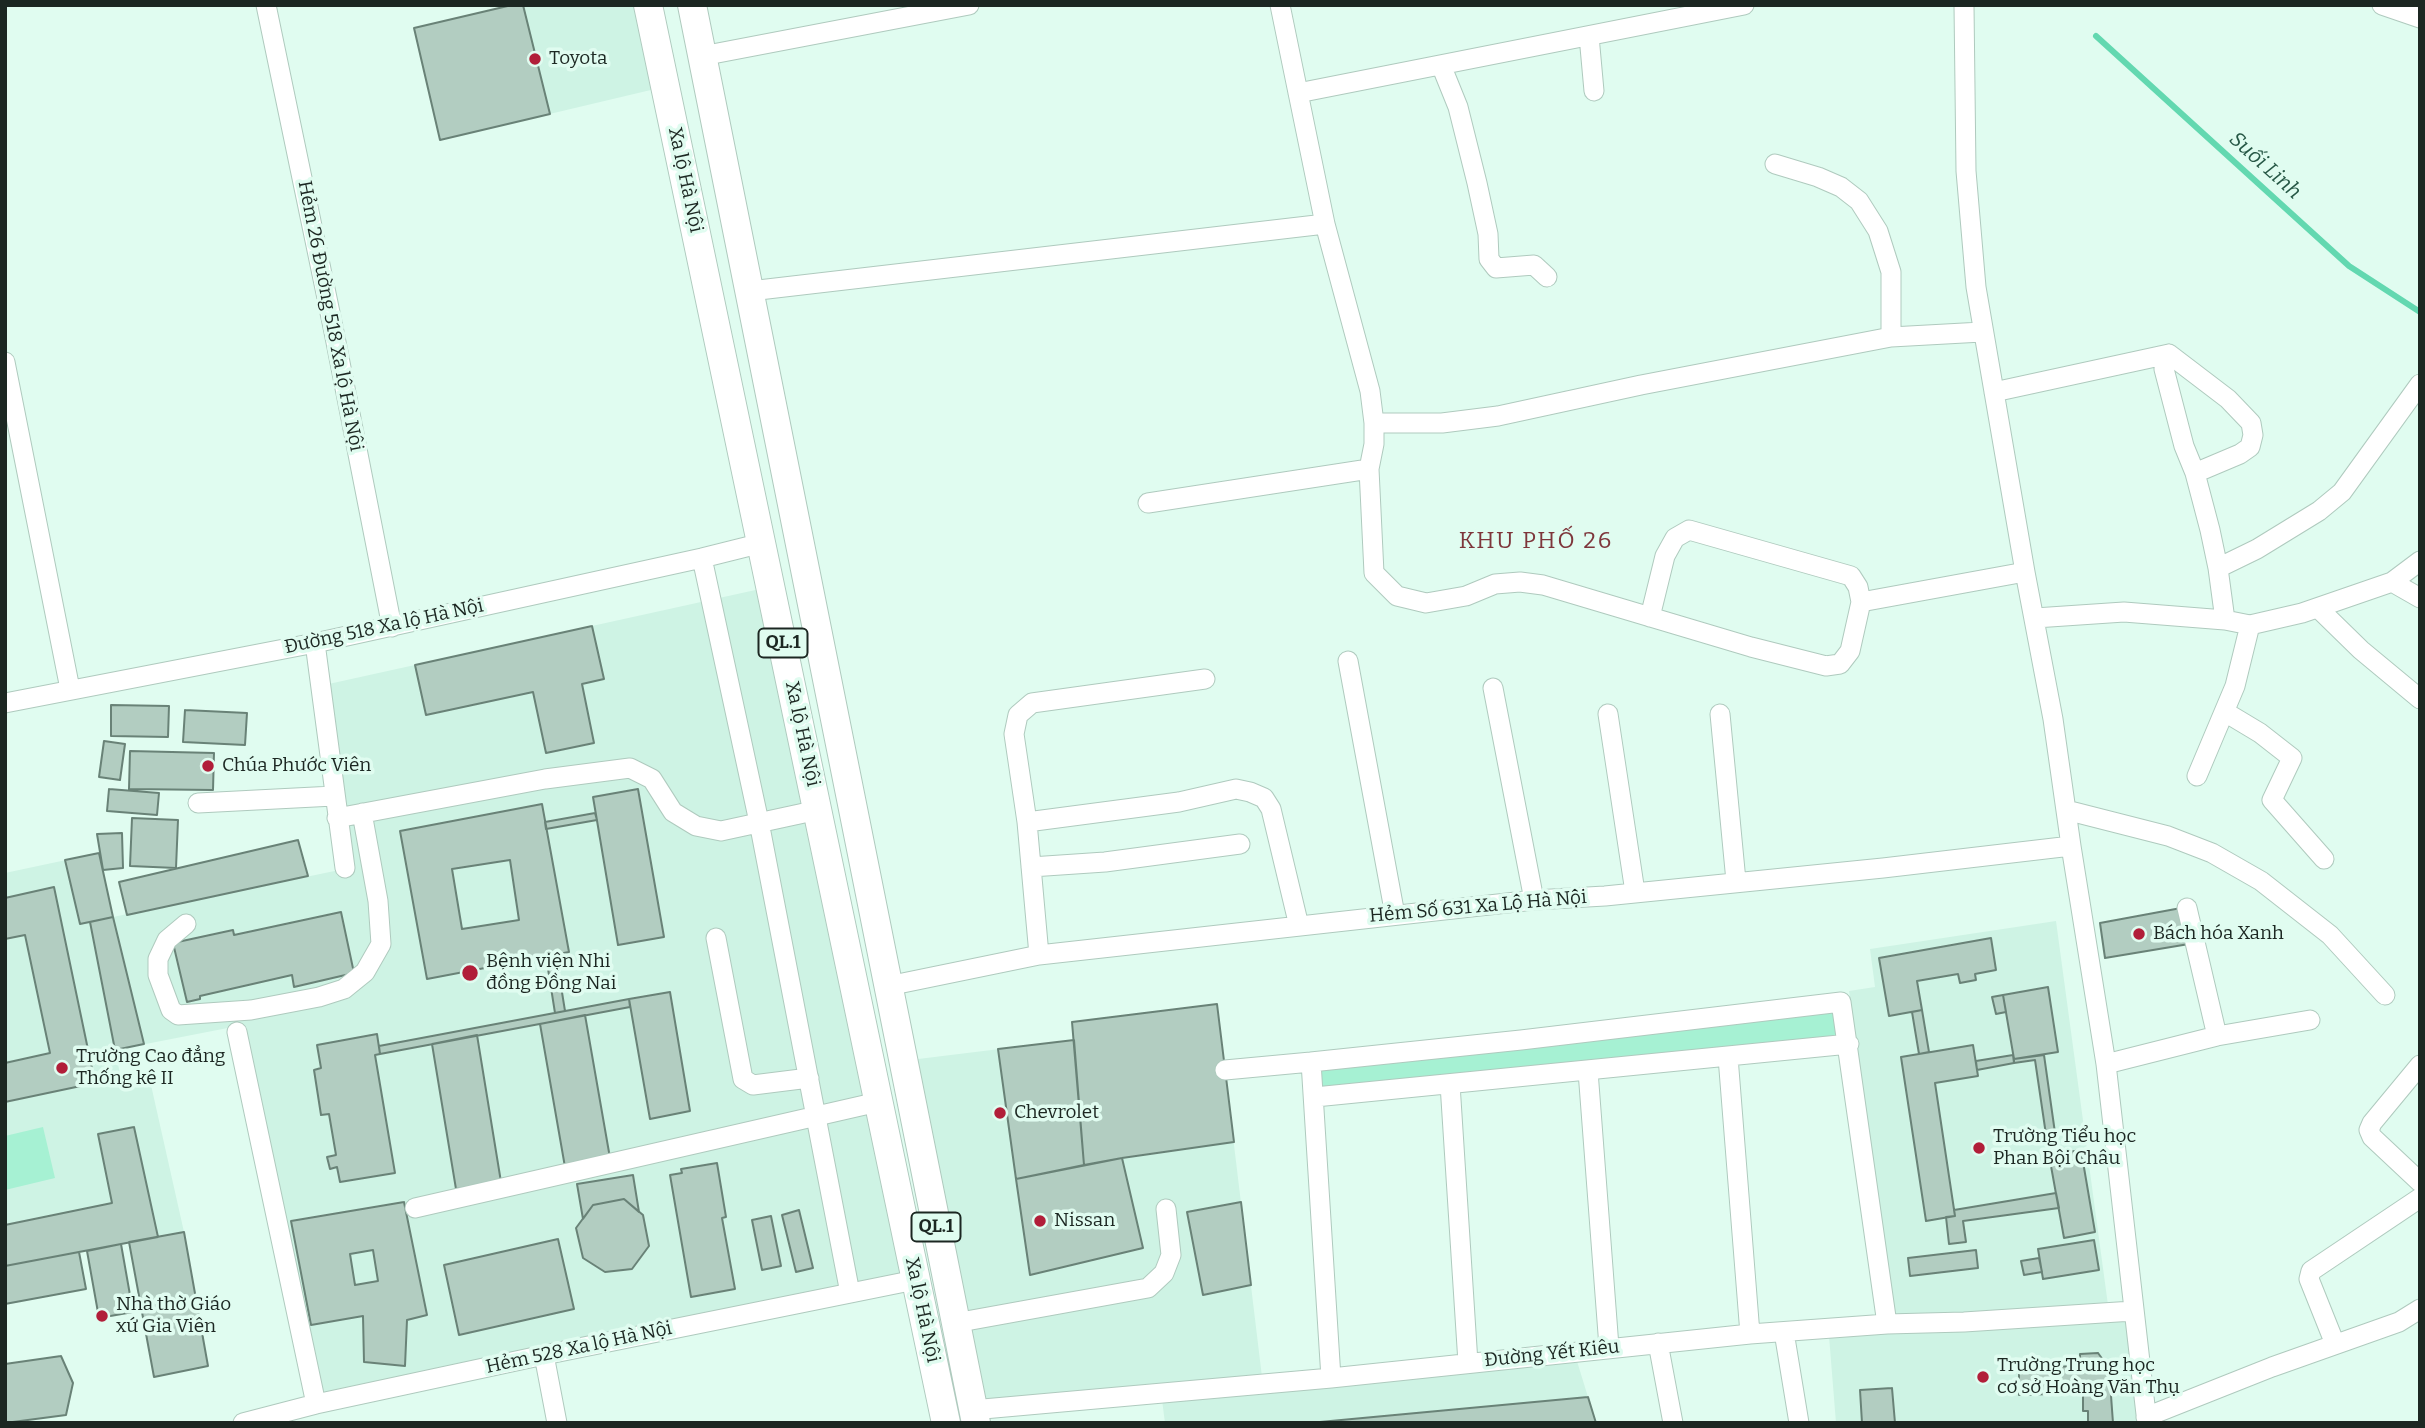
<!DOCTYPE html>
<meta charset="utf-8">
<style>
body{margin:0}
#map{position:relative;width:2425px;height:1428px;overflow:hidden;background:#e0fcf0;font-family:Bitter,serif}
canvas{display:block}
.frame{position:absolute;inset:0;border:7px solid #1c2722;pointer-events:none}
</style>
<div id="map">
<canvas width="2425" height="1428"></canvas>
<div class="frame"></div>
</div>
<script>
const c = document.querySelector('canvas').getContext('2d');
c.lineJoin = 'round';
function paint(path, color) { c.fillStyle = color; c.fill(path, 'evenodd'); }
const toPath = rows => new Path2D(rows.map(r => 'M' + r).join(''));
function trace(path, color, width, dash) { c.strokeStyle = color; c.lineWidth = width; c.lineCap = dash ? 'butt' : 'round'; c.setLineDash(dash || []); c.stroke(path); }
function label(font, color, halo, rows, align = 'center') {
  c.font = font + ' Bitter,serif'; c.lineWidth = 7; c.setLineDash([]); c.textBaseline = 'middle'; c.strokeStyle = halo; c.fillStyle = color; for (const [text, x, y, turn = 0] of rows) {
    c.save(); c.translate(x, y); c.rotate((+turn || 0) * Math.PI / 180); c.textAlign = isNaN(turn) ? turn : align; if (halo) c.strokeText(text, 0, 0); c.fillText(text, 0, 0); c.restore();
  }
}
const built = toPath([
 [512,5,636,5,655,89,440,140,414,28],
 [760,589,903,1276,319,1397,243,1025,115,1050,123,1088,151,1085,184,1232,5,1266,5,873,99,853,113,917,349,868,324,685],
 [2056,921,2108,1305,1893,1316,1849,991,1875,987,1870,949],
 [1217,1004,1262,1377,982,1403,910,1060,1073,1040,1072,1022],
 [2127,1318,2139,1423,1836,1423,1829,1336],
 [1576,1358,1596,1423,1165,1423,1162,1400]
]);
const green = toPath([
 [1836,1009,1841,1038,1321,1090,1318,1068],
 [43,1127,55,1178,5,1190,5,1136]
]);
const stream = toPath([
 [2096,36,2349,266,2420,312]
]);
const building = toPath([
 [512,5,523,5,550,114,440,140,414,28,512,5],
 [592,626,604,679,582,684,594,743,546,753,533,692,426,715,415,665,592,626],
 [111,705,169,706,168,737,111,736,111,705],
 [185,710,247,713,245,745,183,742,185,710],
 [104,741,125,744,120,780,99,777,104,741],
 [130,751,214,753,213,790,129,789,130,751],
 [109,789,159,793,157,815,107,811,109,789],
 [638,789,664,937,618,945,593,797,638,789],
 [542,804,569,952,427,979,400,831,542,804],
 [510,860,519,920,462,929,452,869,510,860],
 [595,813,597,820,546,829,545,822,595,813],
 [132,818,178,820,176,868,130,866,132,818],
 [122,833,123,868,103,870,97,834,122,833],
 [298,840,308,876,127,915,119,882,298,840],
 [99,853,113,917,80,924,65,860,99,853],
 [54,887,95,1083,5,1102,5,1063,50,1053,25,935,5,939,5,898,54,887],
 [2181,908,2189,944,2105,958,2100,923,2181,908],
 [341,912,354,973,294,987,292,975,200,996,200,999,187,1002,173,943,233,930,234,935,341,912],
 [113,917,144,1044,115,1050,90,922,113,917],
 [1991,938,1996,970,1975,974,1976,980,1960,983,1958,974,1917,981,1922,1010,1889,1016,1879,958,1991,938],
 [556,955,565,1011,555,1013,546,956,556,955],
 [2048,987,2058,1052,2014,1059,2003,995,2048,987],
 [670,992,690,1111,650,1119,629,999,670,992],
 [2003,995,2006,1012,1996,1014,1992,997,2003,995],
 [629,999,630,1007,380,1054,379,1046,629,999],
 [1217,1004,1234,1142,1122,1158,1084,1165,1072,1022,1217,1004],
 [1922,1010,1929,1052,1919,1054,1912,1012,1922,1010],
 [585,1015,610,1158,565,1167,540,1024,585,1015],
 [377,1034,380,1054,375,1055,395,1173,340,1182,337,1167,330,1169,327,1157,336,1155,329,1114,321,1115,314,1070,321,1068,317,1045,377,1034],
 [477,1035,501,1182,456,1189,432,1044,477,1035],
 [1074,1040,1084,1165,1016,1179,998,1049,1074,1040],
 [1973,1045,1978,1076,1935,1083,1955,1216,1926,1221,1901,1057,1973,1045],
 [2013,1055,2014,1063,1977,1070,1976,1061,2013,1055],
 [2044,1055,2058,1154,2049,1155,2035,1060,2014,1063,2014,1059,2044,1055],
 [134,1127,158,1237,5,1266,5,1225,112,1203,98,1134,134,1127],
 [2081,1150,2095,1232,2064,1238,2049,1155,2081,1150],
 [1122,1158,1143,1248,1030,1275,1016,1179,1122,1158],
 [717,1163,726,1217,722,1218,735,1289,691,1297,670,1175,682,1173,681,1169,717,1163],
 [633,1175,639,1212,624,1199,593,1205,583,1219,577,1184,633,1175],
 [2056,1193,2059,1208,1963,1221,1966,1242,1949,1244,1946,1217,1955,1216,1954,1210,2056,1193],
 [624,1199,643,1215,649,1246,632,1269,605,1272,583,1258,576,1228,593,1205,624,1199],
 [404,1202,427,1315,407,1320,405,1366,364,1362,363,1316,311,1325,291,1221,404,1202],
 [373,1250,378,1281,355,1285,350,1254,373,1250],
 [1241,1202,1251,1285,1203,1295,1187,1212,1241,1202],
 [799,1210,813,1268,796,1272,782,1215,799,1210],
 [771,1216,781,1266,762,1270,752,1220,771,1216],
 [184,1232,208,1366,154,1377,129,1242,184,1232],
 [558,1239,574,1309,459,1335,444,1265,558,1239],
 [2094,1240,2099,1270,2043,1279,2038,1249,2094,1240],
 [121,1244,133,1312,99,1318,87,1251,121,1244],
 [1976,1250,1978,1268,1910,1276,1908,1258,1976,1250],
 [79,1252,86,1289,5,1304,5,1266,79,1252],
 [2039,1258,2042,1272,2024,1275,2021,1261,2039,1258],
 [2098,1353,2109,1368,2113,1423,2088,1423,2088,1411,2083,1411,2083,1393,2019,1395,2019,1368,2080,1366,2080,1354,2098,1353],
 [61,1356,73,1383,66,1415,5,1423,5,1364,61,1356],
 [1892,1388,1895,1423,1862,1423,1860,1390,1892,1388],
 [1588,1397,1596,1423,1309,1423,1588,1397]
]);
const minor = toPath([
 [266,5,333,327,392,627],
 [1280,5,1325,224,1370,391,1374,423,1374,444,1369,469,1374,573,1397,596,1426,603,1466,596,1495,584,1520,582,1543,585,1751,647,1826,666,1840,664,1850,651,1861,602,2025,572],
 [1964,5,1966,171,1976,287,2025,572,2053,719,2071,846,2106,1064,2147,1423],
 [2382,5,2420,18],
 [1589,36,1594,91],
 [702,56,969,5],
 [1441,65,1458,107,1477,183,1488,234,1489,259,1496,268,1534,265,1547,277],
 [1298,93,1744,5],
 [1775,164,1818,177,1841,187,1859,201,1878,231,1891,272,1891,337],
 [750,291,1325,224],
 [2169,354,2164,369,2184,446,2195,473,2210,530,2218,568,2225,620],
 [5,362,70,689],
 [1994,392,2169,354,2228,399,2251,423,2253,435,2250,447,2240,454,2195,473],
 [1374,423,1442,423,1498,416,1641,385,1891,337,1982,332],
 [1148,503,1369,469],
 [702,558,759,822,850,1293],
 [2218,568,2257,549,2319,511,2342,492,2420,384],
 [2392,582,2420,598],
 [2318,608,2361,650,2420,699],
 [1650,617,1665,556,1675,538,1689,530,1851,576,1858,587,1861,602],
 [2035,618,2124,612,2225,620,2250,625,2302,613,2392,582,2420,561],
 [315,643,345,868],
 [1348,661,1395,915],
 [1493,688,1534,900],
 [5,703,315,643,702,558,762,543],
 [2225,712,2260,733,2292,758,2272,800,2324,859],
 [1608,714,1635,892],
 [1720,714,1736,881],
 [2197,776,2235,686,2250,625],
 [198,803,334,796],
 [2066,810,2168,836,2212,853,2261,881,2330,935,2385,995],
 [337,818,545,779,630,768,652,779,673,812,696,826,721,831,818,810],
 [1027,822,1179,802,1236,789,1250,792,1264,798,1271,809,1299,926],
 [1031,867,1105,862,1240,844],
 [186,924,167,940,158,959,158,975,171,1010,178,1015,251,1010,319,997,344,989,365,972,381,944,378,901,362,813],
 [716,938,743,1079,753,1085,809,1078],
 [1039,955,1027,822,1014,734,1018,715,1032,703,1205,679],
 [888,986,1039,955,1534,900,1605,896,1883,868,2071,846],
 [237,1032,316,1404],
 [2217,1036,2310,1020],
 [1728,1057,1750,1334],
 [2106,1064,2217,1036,2187,908],
 [2420,1065,2372,1123,2369,1130,2372,1137,2420,1182],
 [1225,1070,1311,1062],
 [1588,1071,1609,1347],
 [1450,1084,1468,1363],
 [1315,1097,1849,1044],
 [415,1208,878,1102],
 [955,1323,1148,1288,1164,1273,1171,1255,1166,1209],
 [1784,1332,1799,1423],
 [1658,1343,1673,1423],
 [2335,1344,2309,1279,2311,1271,2420,1198],
 [544,1355,557,1423],
 [1331,1378,1311,1062,1521,1040,1841,1002,1887,1324],
 [972,1410,1331,1378,1750,1334,1887,1324,1964,1322,2133,1311],
 [2146,1417,2272,1367,2399,1322,2420,1309],
 [243,1423,316,1404,544,1355,915,1280]
]);
const highway = toPath([
 [648,5,946,1423],
 [692,5,976,1423]
]);
const markers = [
 [535,59,7,"#b11e39"],
 [208,766,7,"#b11e39"],
 [2139,934,7,"#b11e39"],
 [470,973,9,"#b11e39"],
 [62,1068,7,"#b11e39"],
 [1000,1113,7,"#b11e39"],
 [1979,1148,7,"#b11e39"],
 [1040,1221,7,"#b11e39"],
 [102,1316,7,"#b11e39"],
 [1983,1377,7,"#b11e39"]
];
const shields = [
 [783,643,49],
 [936,1227,49]
];
const shieldNames = [
 ["QL.1",783,643],
 ["QL.1",936,1227]
];
const poiNames = [
 ["Toyota",549,59],
 ["Chúa Phước Viên",222,766],
 ["Bách hóa Xanh",2153,934],
 ["Bệnh viện Nhi",486,962],
 ["đồng Đồng Nai",486,984],
 ["Trường Cao đẳng",76,1057],
 ["Thống kê II",76,1079],
 ["Chevrolet",1014,1113],
 ["Trường Tiểu học",1993,1137],
 ["Phan Bội Châu",1993,1159],
 ["Nissan",1054,1221],
 ["Nhà thờ Giáo",116,1305],
 ["xứ Gia Viên",116,1327],
 ["Trường Trung học",1997,1366],
 ["cơ sở Hoàng Văn Thụ",1997,1388]
];
const streetNames = [
 ["Xa lộ Hà Nội",685,180,78],
 ["Hẻm 26 Đường 518 Xa lộ Hà Nội",330,316,79],
 ["Đường 518 Xa lộ Hà Nội",384,627,-12],
 ["Xa lộ Hà Nội",802,734,78],
 ["Hẻm Số 631 Xa Lộ Hà Nội",1478,907,-5],
 ["Xa lộ Hà Nội",922,1310,78],
 ["Hẻm 528 Xa lộ Hà Nội",579,1348,-12],
 ["Đường Yết Kiêu",1552,1354,-6]
];
const waterNames = [
 ["Suối Linh",2265,166,42]
];
const quarterNames = [
 ["KHU PHỐ 26",1536,542]
];
paint(built, '#cef3e4');
paint(green, '#a6f1d3');
trace(stream, '#63d8b0', 6);
paint(building, '#b2cdc1');
trace(building, '#698277', 2);
trace(minor, '#afcabe', 21);
trace(highway, '#afcabe', 30);
trace(minor, '#fff', 19);
trace(highway, '#fff', 28);
for (const [x, y, r, color] of markers) { const dot = new Path2D(); dot.arc(x, y, r, 0, 2 * Math.PI); c.fillStyle = color; c.fill(dot); trace(dot, '#e0fcf0', 2.5); }
for (const [x, y, w] of shields) { const box = new Path2D(); box.roundRect(x - w / 2, y - 14.5, w, 29, 5); c.fillStyle = '#e0fcf0'; c.fill(box); trace(box, '#1c2722', 2); }
label('bold 18px', '#1c2722', null, shieldNames);
label('19px', '#1c2722', '#e0fcf0', poiNames, 'left');
label('19px', '#1c2722', '#e0fcf0', streetNames);
label('italic 21px', '#275846', '#e0fcf0', waterNames);
c.letterSpacing = '2px';
label('23px', '#7e363b', '#e0fcf0', quarterNames);
c.letterSpacing = '0px';
</script>
